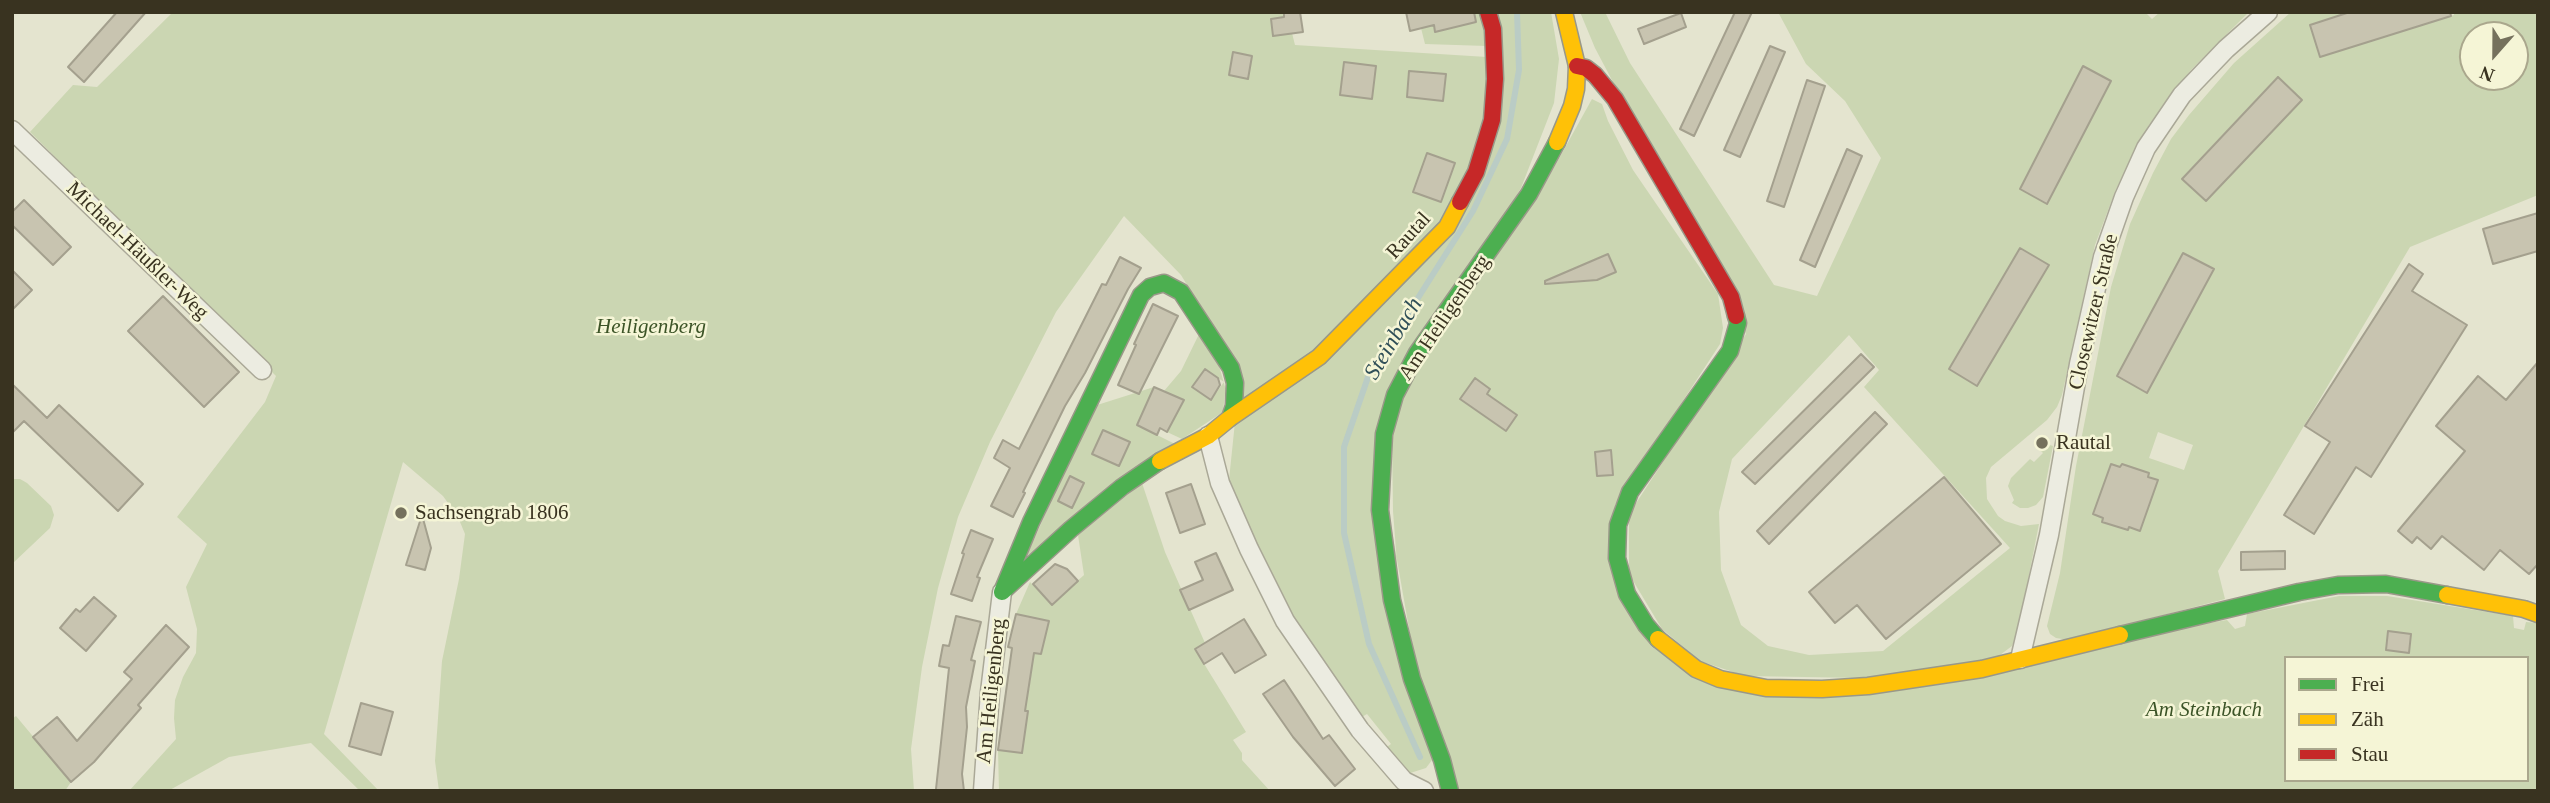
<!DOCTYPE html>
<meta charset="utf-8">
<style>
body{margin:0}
#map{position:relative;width:2550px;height:803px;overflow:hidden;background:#e4e4cf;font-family:Georgia,serif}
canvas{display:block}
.frame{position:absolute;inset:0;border:14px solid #393320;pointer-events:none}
.legend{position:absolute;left:2284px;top:656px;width:245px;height:126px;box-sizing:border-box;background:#f5f5d6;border:2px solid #aaa78d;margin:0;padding:9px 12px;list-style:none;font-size:21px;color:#393320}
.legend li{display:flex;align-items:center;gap:14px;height:35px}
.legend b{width:35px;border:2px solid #aaa78d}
.north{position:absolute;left:2459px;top:21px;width:70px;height:70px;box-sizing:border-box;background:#f5f5d6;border:2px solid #aaa78d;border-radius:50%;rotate:201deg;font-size:19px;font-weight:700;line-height:28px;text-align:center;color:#393320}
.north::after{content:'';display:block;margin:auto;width:24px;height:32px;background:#75715d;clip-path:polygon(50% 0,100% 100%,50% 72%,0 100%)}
</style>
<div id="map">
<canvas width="2550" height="803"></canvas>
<div class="frame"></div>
<ul class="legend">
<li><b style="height:9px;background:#4caf50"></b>Frei</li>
<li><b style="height:9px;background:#ffc107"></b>Zäh</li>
<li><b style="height:9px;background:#c62828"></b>Stau</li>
</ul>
<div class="north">N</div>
</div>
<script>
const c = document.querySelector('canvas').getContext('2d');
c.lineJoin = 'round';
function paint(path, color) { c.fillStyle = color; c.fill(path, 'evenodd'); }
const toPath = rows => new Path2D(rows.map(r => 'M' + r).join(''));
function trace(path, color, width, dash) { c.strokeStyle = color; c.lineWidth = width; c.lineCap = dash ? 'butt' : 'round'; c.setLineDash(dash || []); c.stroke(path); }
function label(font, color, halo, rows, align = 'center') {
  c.font = font + ' Georgia,serif'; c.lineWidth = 5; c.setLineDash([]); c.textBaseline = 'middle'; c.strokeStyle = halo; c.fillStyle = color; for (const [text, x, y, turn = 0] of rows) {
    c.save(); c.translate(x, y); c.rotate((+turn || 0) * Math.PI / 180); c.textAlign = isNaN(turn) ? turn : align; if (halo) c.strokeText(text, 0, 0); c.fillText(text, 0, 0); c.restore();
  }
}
const green = toPath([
 [173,12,1284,12,1285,17,1271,20,1273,35,1292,33,1295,45,1487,57,1486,172,1496,12,1551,12,1559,59,1554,103,1521,188,1375,434,1432,760,1426,768,1407,774,1384,749,1391,744,1367,714,1360,718,1294,619,1257,547,1229,480,1235,422,1204,313,1181,275,1124,216,1056,312,990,442,958,517,938,588,922,667,911,749,914,791,439,791,435,761,442,661,459,579,465,534,458,517,443,496,403,462,324,734,379,791,360,791,311,743,229,757,168,791,129,791,176,739,174,718,175,700,183,677,196,653,197,629,186,587,207,544,177,517,265,402,276,376,30,132,73,85,97,87],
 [1417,12,1482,12,1487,46,1425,44],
 [1580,12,1605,12,1630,63,1774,285,1817,296,1881,158,1845,101,1806,64,1778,12,2145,12,2152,19,2160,12,2249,12,2191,70,2149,125,2116,189,2095,245,2062,395,2057,407,2047,420,1991,467,1986,478,1987,499,1998,516,2005,521,2021,526,2039,524,2018,631,2012,646,1996,658,1864,678,1745,676,1700,661,1662,629,1629,574,1629,514,1746,334,1595,48],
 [2084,67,2111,81,2047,204,2020,189],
 [2020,248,1977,385,1949,369],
 [1849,335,1879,370,1864,387,2010,548,1883,651,1809,655,1768,646,1741,625,1721,570,1719,512,1732,459],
 [2291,12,2350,12,2310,25,2321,57,2454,15,2454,12,2538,12,2538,195,2410,247,2218,571,2225,599,2069,640,2056,638,2050,634,2047,626,2060,573,2076,466,2111,287,2130,224,2153,173,2171,139,2189,115,2234,63],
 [2473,35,2515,35,2515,77,2473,77],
 [2277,77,2301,100,2206,201,2182,178],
 [2184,253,2213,269,2147,392,2117,376],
 [2158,432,2193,445,2184,470,2149,458],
 [2111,464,2120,467,2122,464,2149,473,2148,477,2157,480,2140,531,2129,527,2128,530,2102,522,2103,518,2093,514],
 [1592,99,1602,104,1608,121,1633,170,1718,294,1723,328,1720,344,1615,505,1639,630,1767,696,2227,620,2235,629,2245,626,2247,614,2339,596,2387,596,2513,616,2514,628,2524,630,2526,622,2538,623,2538,791,1460,791,1420,682,1400,603,1393,511,1392,437,1402,398,1425,357,1537,198],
 [2286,658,2527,658,2527,780,2286,780],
 [1201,330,1227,374,1223,412,1182,439,1167,432,1181,404,1164,391,1181,371],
 [1205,369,1224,382,1211,400,1193,387],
 [1154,387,1137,425,1175,444,1026,557,1094,406],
 [1103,430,1130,442,1119,466,1093,454],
 [2046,444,2053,446,2043,497,2036,505,2028,508,2020,508,2012,503,2014,500,2008,486,2011,478,2030,459,2034,462,2043,453,2040,450],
 [12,479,20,479,27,483,51,506,54,515,50,528,12,564],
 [1142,483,1165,552,1205,643,1195,649,1246,732,1233,740,1242,753,1242,760,1270,791,999,791,998,750,1022,753,1028,712,1003,708,1006,687,1029,690,1034,653,1041,654,1048,621,1016,614,1030,582,1052,604,1084,575,1078,535],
 [16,716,71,782,65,791,12,791,12,719]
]);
const stream = toPath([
 [1420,757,1369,644,1344,533,1344,447,1368,377,1473,211,1507,139,1519,70,1517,12],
 [12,790,13,791]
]);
const building = toPath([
 [117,12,146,12,84,82,68,67,117,12],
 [1284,12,1300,12,1303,32,1273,36,1271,19,1284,17,1284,12],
 [1406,12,1474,12,1476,22,1435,32,1434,25,1410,31,1406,12],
 [1735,12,1752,12,1694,136,1680,129,1735,12],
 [2350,12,2450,12,2451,16,2320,57,2310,25,2350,12],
 [1681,13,1686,27,1644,44,1638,29,1681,13],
 [1770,46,1785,52,1740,157,1724,150,1770,46],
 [1233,52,1252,56,1248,79,1229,75,1233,52],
 [1344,62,1376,66,1372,99,1340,95,1344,62],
 [2083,66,2111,81,2047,204,2020,189,2083,66],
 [1409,71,1446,74,1443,101,1407,97,1409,71],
 [2278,77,2302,100,2206,201,2182,179,2278,77],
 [1807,80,1825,86,1784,207,1767,201,1807,80],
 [1847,149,1862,156,1815,267,1800,260,1847,149],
 [1427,153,1455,163,1441,202,1413,192,1427,153],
 [24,200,71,247,53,265,12,225,12,212,24,200],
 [2538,213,2538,251,2493,264,2483,229,2538,213],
 [2020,248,2049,265,1977,386,1949,369,2020,248],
 [2183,253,2214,269,2147,393,2117,376,2183,253],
 [1608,254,1616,272,1597,280,1545,284,1545,281,1608,254],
 [1120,257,1141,268,1128,289,1085,373,1065,406,1023,492,1025,493,1013,517,991,506,1010,468,994,458,1003,440,1019,449,1102,284,1106,285,1120,257],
 [2409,264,2423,274,2412,291,2467,325,2371,477,2356,467,2314,534,2284,515,2330,442,2305,426,2409,264],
 [12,270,32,290,12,310,12,270],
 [163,296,239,372,204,407,128,331,163,296],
 [1153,304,1178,316,1139,394,1118,385,1136,345,1134,344,1153,304],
 [1861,354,1874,367,1755,484,1742,472,1861,354],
 [2538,362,2538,564,2529,574,2500,550,2484,570,2442,536,2431,549,2417,537,2412,543,2398,531,2465,451,2436,426,2478,376,2506,400,2538,362],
 [1205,369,1218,378,1220,385,1211,400,1192,387,1205,369],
 [1475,378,1490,389,1487,394,1517,415,1506,431,1460,399,1475,378],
 [12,384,47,418,59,405,143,484,118,511,24,421,12,433,12,384],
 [1154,387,1184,400,1167,432,1160,428,1157,435,1137,425,1154,387],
 [1875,412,1887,424,1769,544,1757,531,1875,412],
 [1103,430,1130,442,1119,466,1092,454,1103,430],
 [1611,450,1613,475,1597,476,1595,452,1611,450],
 [2111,464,2120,467,2122,464,2149,473,2148,477,2158,480,2140,531,2129,527,2128,530,2102,522,2103,518,2093,514,2111,464],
 [1070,476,1084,483,1072,508,1058,501,1070,476],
 [1944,477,2001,544,1886,639,1857,605,1835,623,1809,592,1944,477],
 [1191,484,1205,524,1180,533,1166,493,1191,484],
 [422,515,431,548,425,570,406,565,422,515],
 [971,530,993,539,977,577,980,578,972,601,951,594,964,554,962,553,971,530],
 [2285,551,2285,569,2241,570,2241,552,2285,551],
 [1216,553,1233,590,1189,610,1180,590,1203,580,1195,562,1216,553],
 [1055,564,1067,569,1078,581,1052,605,1033,584,1055,564],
 [94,597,116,616,86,651,60,628,76,609,80,612,94,597],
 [1016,614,1049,621,1041,654,1034,653,1025,711,1028,711,1022,753,998,750,1012,648,1008,647,1016,614],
 [956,616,981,622,971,660,975,661,966,707,967,727,962,774,964,791,939,791,936,789,949,668,939,666,943,645,949,646,956,616],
 [1244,619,1266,655,1235,673,1222,653,1204,664,1195,649,1244,619],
 [166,625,189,647,138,705,141,708,94,762,71,782,33,737,57,717,77,741,132,679,124,672,166,625],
 [2388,631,2411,634,2409,653,2386,650,2388,631],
 [1284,680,1323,739,1329,735,1355,769,1335,786,1293,737,1263,694,1284,680],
 [361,703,393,712,381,755,349,746,361,703]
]);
const street = toPath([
 [12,130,262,370],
 [1208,436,1220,483,1249,549,1285,621,1360,730,1404,781,1424,791],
 [2020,659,2049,535,2079,364,2103,257,2124,197,2146,148,2182,95,2226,49,2268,12],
 [983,791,990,692,1002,592]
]);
const fast = toPath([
 [1160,461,1122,487,1071,529,1002,592,1031,522,1141,295,1150,287,1164,283,1181,292,1231,368,1235,383,1234,406,1230,418],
 [2120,635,2299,592,2338,585,2386,584,2447,595],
 [1658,639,1646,625,1627,594,1617,558,1618,525,1630,492,1730,351,1738,323,1736,316],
 [1450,791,1442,760,1412,679,1392,600,1380,510,1384,434,1395,395,1417,353,1529,194,1557,142]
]);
const slow = toPath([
 [1557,142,1572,106,1576,89,1577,66,1564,12],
 [1160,461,1208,436,1230,418,1319,357,1447,227,1460,202],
 [2447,595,2524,609,2538,614],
 [1658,639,1696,669,1720,679,1766,688,1822,689,1868,686,1982,669,2120,635]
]);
const jam = toPath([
 [1577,66,1586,68,1595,75,1615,99,1731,297,1736,316],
 [1460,202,1476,172,1492,120,1495,79,1493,29,1488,12]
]);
const markers = [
 [2042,443,7,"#75715d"],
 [401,513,7,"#75715d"]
];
const streetNames = [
 ["Rautal",1409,236,-48],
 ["Michael-Häußler-Weg",137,251,44],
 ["Closewitzer Straße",2094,312,-77],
 ["Am Heiligenberg",1445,318,-56],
 ["Am Heiligenberg",992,691,-84]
];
const parkNames = [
 ["Heiligenberg",651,327],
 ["Am Steinbach",2204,710]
];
const poiNames = [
 ["Rautal",2056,443],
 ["Sachsengrab 1806",415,513]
];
const waterNames = [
 ["Steinbach",1394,339,-59]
];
paint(green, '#cbd6b2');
trace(stream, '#baccc5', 6);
paint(building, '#c8c4b0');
trace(building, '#a4a08e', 2);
trace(street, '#aaa897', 21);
trace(fast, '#999888', 19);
trace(slow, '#999888', 19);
trace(jam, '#999888', 19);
trace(street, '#ecece1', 18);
trace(fast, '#4caf50', 16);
trace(slow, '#ffc107', 16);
trace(jam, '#c62828', 16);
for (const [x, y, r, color] of markers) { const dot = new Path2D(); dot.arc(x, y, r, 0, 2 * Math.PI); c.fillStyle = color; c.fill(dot); trace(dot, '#f5f5d6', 2.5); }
label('21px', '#393320', '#f5f5d6', streetNames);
label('italic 21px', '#3c5427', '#f5f5d6', parkNames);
label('21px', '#393320', '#f5f5d6', poiNames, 'left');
label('italic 23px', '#304f58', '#f5f5d6', waterNames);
</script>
